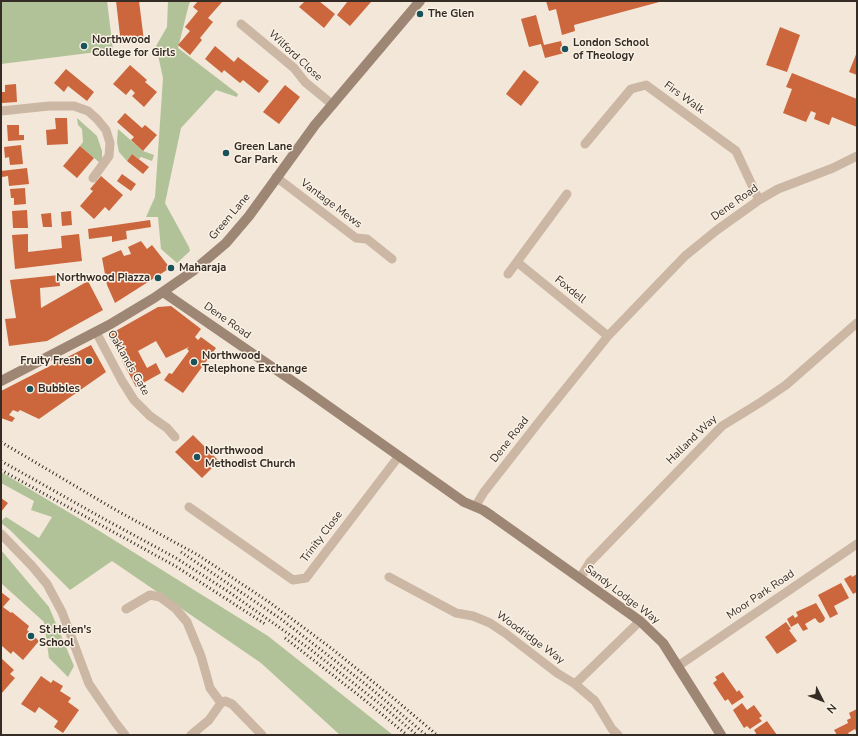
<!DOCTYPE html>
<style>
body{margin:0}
#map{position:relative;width:858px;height:736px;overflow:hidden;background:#f2e7d8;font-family:"Nunito Sans",sans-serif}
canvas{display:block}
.frame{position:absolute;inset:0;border:2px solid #362c26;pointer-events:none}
.north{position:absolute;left:802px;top:680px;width:40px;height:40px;-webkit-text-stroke:3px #faf1e5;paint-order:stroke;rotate:132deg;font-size:11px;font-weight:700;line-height:16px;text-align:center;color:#362c26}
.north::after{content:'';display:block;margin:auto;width:14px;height:18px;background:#362c26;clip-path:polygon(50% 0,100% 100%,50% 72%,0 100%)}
</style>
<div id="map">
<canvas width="858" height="736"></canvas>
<div class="frame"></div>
<div class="north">N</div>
</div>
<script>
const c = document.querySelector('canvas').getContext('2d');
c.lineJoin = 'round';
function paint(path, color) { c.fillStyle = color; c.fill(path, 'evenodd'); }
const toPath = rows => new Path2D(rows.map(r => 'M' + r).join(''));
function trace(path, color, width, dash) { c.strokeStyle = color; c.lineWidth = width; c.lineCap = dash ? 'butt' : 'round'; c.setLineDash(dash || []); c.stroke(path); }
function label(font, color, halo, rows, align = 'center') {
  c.font = font + ' "Nunito Sans",sans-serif'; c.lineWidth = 3; c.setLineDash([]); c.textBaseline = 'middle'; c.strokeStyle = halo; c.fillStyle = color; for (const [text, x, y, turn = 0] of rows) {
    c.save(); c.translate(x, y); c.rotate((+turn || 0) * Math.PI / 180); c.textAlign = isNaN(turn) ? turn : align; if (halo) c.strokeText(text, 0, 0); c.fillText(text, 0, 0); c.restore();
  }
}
const green = toPath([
 [1,1,107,1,113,50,1,64],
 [168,1,191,1,189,4,178,48,238,94,237,97,216,90,181,128,165,203,189,247,190,251,177,263,161,249,158,217,146,217,155,197,163,78,156,46,167,27],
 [77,118,97,136,102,151,102,160,100,163,80,146,83,142,82,129,78,125],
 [118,129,143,151,154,155,152,161,141,157,139,159,132,154,127,161,119,152,117,142],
 [1,472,85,522,268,636,393,735,340,735,261,663,112,561,70,590,10,530,1,523,1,521,6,517,39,538,52,517,31,510,34,501,1,483],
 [1,550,49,607,74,666,68,677,49,658,44,622,1,583]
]);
const building = toPath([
 [116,1,139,1,144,41,121,44],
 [198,1,222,2,208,18,213,22,200,38,202,40,190,55,178,45,190,31,185,27,198,11,193,7],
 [305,1,319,1,335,14,324,28,299,7],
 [348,1,371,2,350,26,337,15],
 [546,1,663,1,574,25,575,31,562,35,556,9,549,11],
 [536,15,544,45,561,41,564,53,545,58,541,44,529,47,521,19],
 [780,27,800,35,787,72,766,65],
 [215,46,234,62,238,57,269,81,259,93,243,80,240,83,224,70,222,73,205,59],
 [857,52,857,75,849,72],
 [130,65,147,80,145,82,157,92,144,107,132,96,135,93,131,89,126,95,113,84],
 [66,69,94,92,87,101,68,86,64,92,54,83],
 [524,70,539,82,521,106,506,94],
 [792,73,857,99,857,127,832,117,829,125,814,119,816,113,811,111,806,122,783,113,792,89,786,87],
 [16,84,17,102,2,103,2,92,5,92,5,85],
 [285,85,300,97,279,124,263,112],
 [125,113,142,128,145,125,157,135,143,151,131,140,134,137,117,122],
 [55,118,67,118,68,144,47,145,46,130,56,129],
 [7,125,19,125,19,135,24,135,24,140,8,141],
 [21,145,23,164,10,165,9,157,5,158,4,147],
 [80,146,94,158,77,178,63,166],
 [132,154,149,167,143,174,127,161],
 [27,168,29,184,9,186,8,176,2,177,1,171],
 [122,174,136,184,131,191,117,181],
 [101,176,123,195,109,211,105,207,94,219,80,206,93,191,90,189],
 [25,188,26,204,14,205,14,198,11,198,10,189],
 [27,210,28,228,13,228,12,211],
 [71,211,72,225,62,226,61,212],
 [51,213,52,227,43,227,41,214],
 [150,220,151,227,126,231,127,239,112,242,112,236,89,239,88,229],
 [28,234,28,252,62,248,61,236,79,234,82,261,15,269,12,235],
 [141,241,147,249,152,245,170,268,115,303,107,285,102,258,121,250,124,256,131,254,128,247],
 [59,275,60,286,40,288,41,308,88,281,103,310,47,341,9,346,5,319,16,318,10,280],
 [171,306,201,329,195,337,198,340,201,337,216,348,183,393,164,380,169,373,172,374,189,351,187,349,189,347,166,358,156,341,138,351,147,368,156,363,161,373,136,387,110,338,112,333,158,307],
 [91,345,106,372,39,419,20,410,18,412,13,410,9,415,15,418,12,422,1,418,1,391],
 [193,435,219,461,202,478,175,452],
 [1,498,8,503,1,512],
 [857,574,857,592,853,594,844,579,851,575,852,577],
 [841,583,849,598,834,606,838,614,830,618,818,595],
 [1,592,10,599,3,607,11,613,12,612,29,626,27,630,39,641,23,660,13,651,11,654,1,645],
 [816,603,825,618,824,621,820,623,818,622,815,618,805,624,808,629,803,631,798,623,791,627,787,619,793,615,795,618,798,616,796,612],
 [786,622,791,629,789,630,797,641,777,654,765,637],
 [1,658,14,670,10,674,15,678,1,694],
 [723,672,737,692,739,690,744,697,732,705,728,699,725,701,713,683,717,680,715,677],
 [41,676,51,683,53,680,63,686,60,691,71,698,68,702,79,710,63,733,54,727,58,721,39,707,35,713,21,704],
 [742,703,747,710,754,705,762,716,759,718,762,721,750,729,747,726,744,728,733,710],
 [857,709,857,733,855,729,848,733,849,734,848,735,837,735,834,730,848,723,847,720,851,718,849,713],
 [767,721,777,735,757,735,754,730]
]);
const street = toPath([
 [241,24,294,68,305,82,333,105],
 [1,111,49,106,74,106,88,111,97,119,106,130,110,143,109,156,93,178],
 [585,144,631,89,646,85,736,151,759,200],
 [276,177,356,238,367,239,392,259],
 [517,262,608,336],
 [508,274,567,194],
 [96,332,122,381,134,400,150,416,167,428,175,437],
 [189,507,293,580,306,578,399,456],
 [475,507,484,492,542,418,608,336,685,256,717,230,759,200,778,189,833,168,857,156],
 [1,534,32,566,47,584,62,612,89,684,115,722,125,735],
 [389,577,456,613,473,616,490,623,505,633,557,673,575,684,595,701,612,729,618,735],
 [580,578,590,562,722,426,761,402,786,385,857,323],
 [126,609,150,595,160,597,176,609,187,622,201,656,210,688,221,703],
 [678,666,857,544],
 [575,684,640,621],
 [191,735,209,720,221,703,225,701,232,704,262,735]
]);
const secondary = toPath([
 [163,292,307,391,464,502,483,510,492,516,640,621,663,643,721,735],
 [1,381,109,325,154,298,193,271,226,243,249,216,315,125,420,1]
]);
const rail = toPath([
 [1,442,114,509,198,555,269,602,331,648,398,702,437,735],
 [1,461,106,520,176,558,229,592,310,649,380,704,417,735],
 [1,470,177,567,265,624],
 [181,552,281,619,368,686,426,735],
 [285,638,361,697,407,735]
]);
const markers = [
 [420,14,4,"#1a5259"],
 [84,46,4,"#1a5259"],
 [565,49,4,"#1a5259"],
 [226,153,4,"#1a5259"],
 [171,268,4,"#1a5259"],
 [158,278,4,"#1a5259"],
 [89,361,4,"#1a5259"],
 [194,362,4,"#1a5259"],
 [30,389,4,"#1a5259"],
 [197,457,4,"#1a5259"],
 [31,636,4,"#1a5259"]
];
const poiNames = [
 ["The Glen",428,14],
 ["Northwood",92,40],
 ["College for Girls",92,53],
 ["London School",573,43],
 ["of Theology",573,56],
 ["Green Lane",234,147],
 ["Car Park",234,160],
 ["Maharaja",179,268],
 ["Northwood Piazza",150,278,"right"],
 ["Northwood",202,356],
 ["Telephone Exchange",202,369],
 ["Fruity Fresh",81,361,"right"],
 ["Bubbles",38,389],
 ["Northwood",205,451],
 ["Methodist Church",205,464],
 ["St Helen's",39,630],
 ["School",39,643]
];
const streetNames = [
 ["Wilford Close",295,56,43],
 ["Firs Walk",684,98,36],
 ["Dene Road",735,203,-35],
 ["Vantage Mews",331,204,37],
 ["Green Lane",230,217,-50],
 ["Foxdell",570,290,39],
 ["Dene Road",227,321,35],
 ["Oaklands Gate",128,363,60],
 ["Dene Road",510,440,-52],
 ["Halland Way",692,440,-44],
 ["Trinity Close",322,537,-53],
 ["Sandy Lodge Way",622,595,37],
 ["Moor Park Road",761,595,-34],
 ["Woodridge Way",530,638,36]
];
paint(green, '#b2c298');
paint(building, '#cb663d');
trace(street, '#cbb7a4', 9);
trace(secondary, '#9e8675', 10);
trace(rail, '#362c26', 3, [1, 3]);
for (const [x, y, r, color] of markers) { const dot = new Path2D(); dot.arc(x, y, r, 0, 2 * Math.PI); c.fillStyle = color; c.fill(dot); trace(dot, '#faf1e5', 1.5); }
label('bold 11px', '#362c26', '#faf1e5', poiNames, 'left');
label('11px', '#362c26', '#faf1e5', streetNames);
</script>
